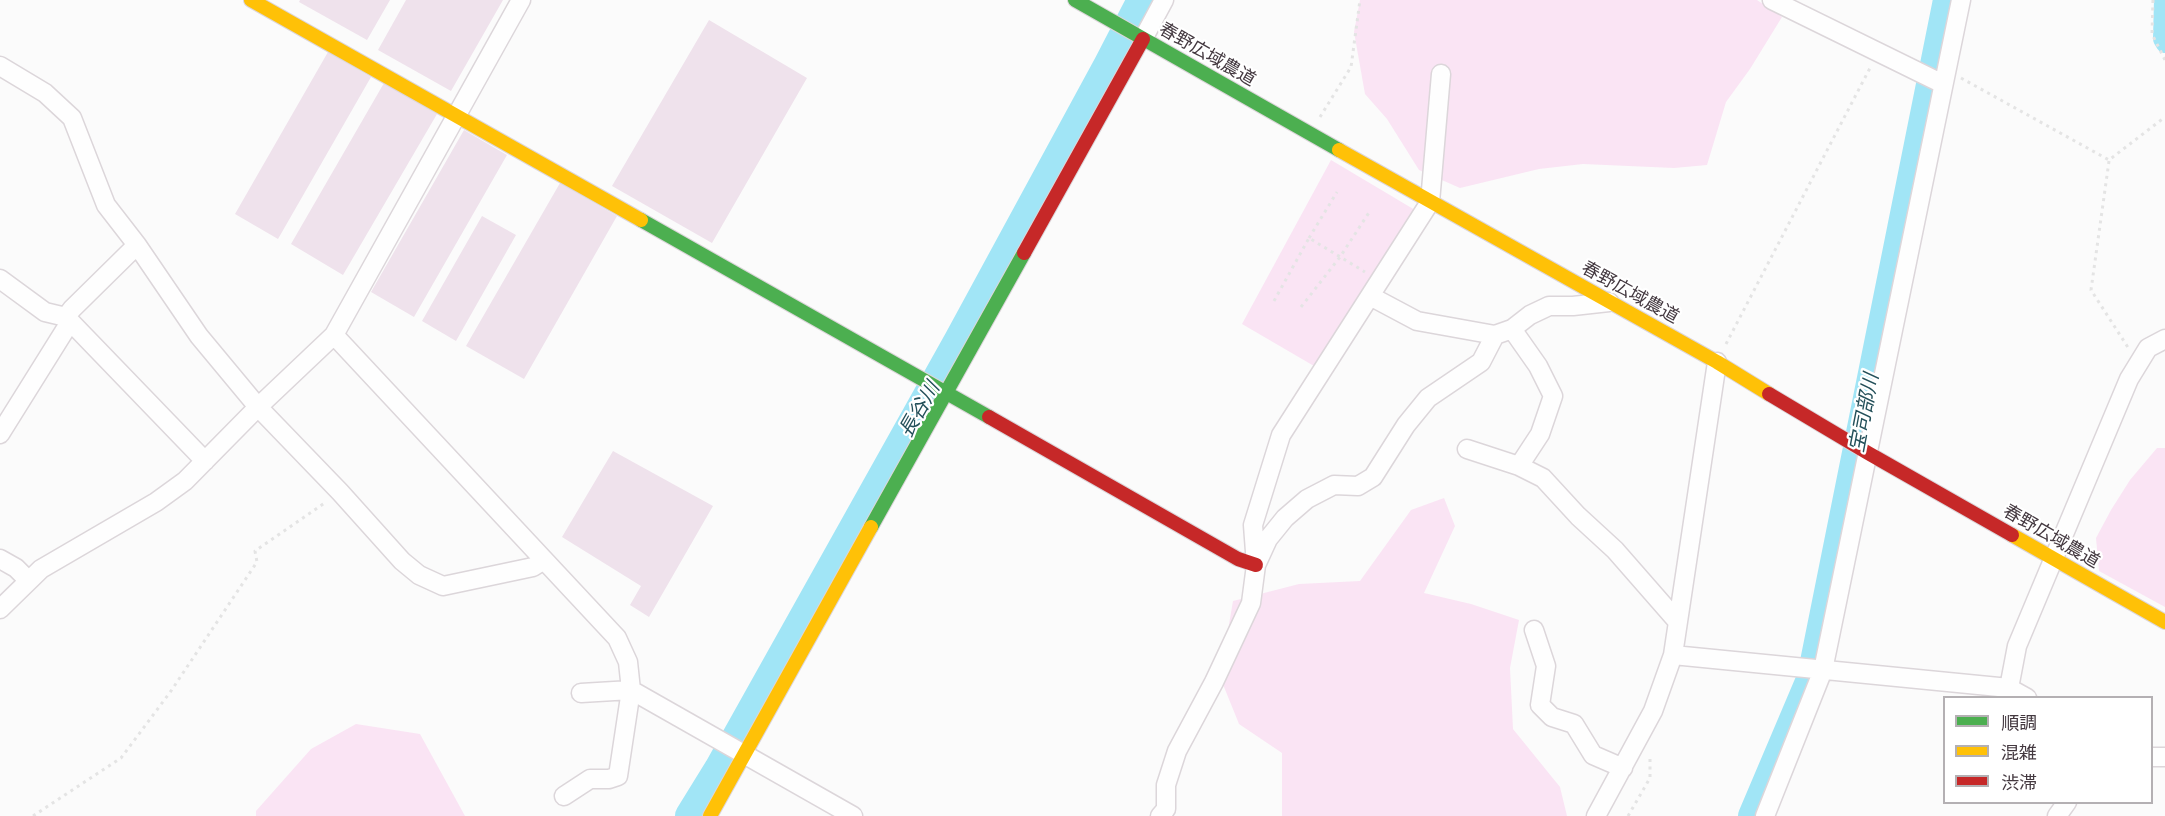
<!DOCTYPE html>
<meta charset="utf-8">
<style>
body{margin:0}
#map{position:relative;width:2165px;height:816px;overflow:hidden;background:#fbfbfb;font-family:"Fira Sans","Noto Sans JP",sans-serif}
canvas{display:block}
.legend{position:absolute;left:1943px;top:696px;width:210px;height:108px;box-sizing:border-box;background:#fff;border:2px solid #b4b0b3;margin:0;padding:8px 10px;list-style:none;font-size:18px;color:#443940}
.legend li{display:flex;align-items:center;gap:12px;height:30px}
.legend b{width:30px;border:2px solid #b4b0b3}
</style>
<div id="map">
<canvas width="2165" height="816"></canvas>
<ul class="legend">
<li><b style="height:8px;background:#4caf50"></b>順調</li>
<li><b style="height:8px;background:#ffc107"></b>混雑</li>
<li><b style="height:8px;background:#c62828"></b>渋滞</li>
</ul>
</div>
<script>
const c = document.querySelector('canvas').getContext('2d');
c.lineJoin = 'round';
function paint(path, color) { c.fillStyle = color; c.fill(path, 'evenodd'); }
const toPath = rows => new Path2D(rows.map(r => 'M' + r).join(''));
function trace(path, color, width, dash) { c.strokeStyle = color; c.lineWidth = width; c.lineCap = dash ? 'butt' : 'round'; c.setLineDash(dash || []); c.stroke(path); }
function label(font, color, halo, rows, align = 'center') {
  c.font = font + ' "Fira Sans","Noto Sans JP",sans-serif'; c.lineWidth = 4.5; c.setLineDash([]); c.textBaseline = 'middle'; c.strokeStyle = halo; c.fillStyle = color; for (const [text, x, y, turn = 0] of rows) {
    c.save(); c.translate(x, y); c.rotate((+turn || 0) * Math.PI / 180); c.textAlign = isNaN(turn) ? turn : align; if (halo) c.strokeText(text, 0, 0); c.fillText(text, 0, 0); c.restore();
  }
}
const green = toPath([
 [1360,0,1757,0,1782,17,1750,69,1726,102,1707,165,1674,168,1583,164,1539,169,1460,188,1419,170,1387,119,1365,94,1354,32],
 [1331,160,1415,210,1314,366,1242,324],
 [2157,448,2165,448,2165,607,2099,571,2096,538,2111,510,2130,480],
 [1444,498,1455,526,1424,593,1471,604,1519,620,1510,668,1513,729,1560,787,1567,816,1282,816,1282,753,1239,724,1220,677,1233,601,1299,584,1360,581,1411,510],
 [356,724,420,734,465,816,256,816,256,811,311,749]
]);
const canal = toPath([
 [2163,0,2162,39,2165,44]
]);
const river = toPath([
 [690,816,719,769,959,340,1109,64,1142,0],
 [1753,816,1812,677,1948,0]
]);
const building = toPath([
 [300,0,390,0,367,40,299,2],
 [406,0,503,0,451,91,378,50],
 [709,20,807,78,712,243,612,186],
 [328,52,371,77,278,239,235,214],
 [384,83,437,114,343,275,291,244],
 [464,130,507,155,414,317,371,292],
 [560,183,617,216,524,379,466,346],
 [482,216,516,235,456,341,422,321],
 [613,451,713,506,649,617,630,605,641,586,562,537]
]);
const path = toPath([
 [2153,0,2152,34,2165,60],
 [1961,78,2109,160,2165,117],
 [1320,117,1351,67,1360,0],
 [2109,161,2091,290,2129,349],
 [1309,238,1337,192],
 [1274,301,1309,238,1365,272],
 [1301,307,1340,257,1370,211],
 [1726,344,1870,68],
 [33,816,121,758,171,691,257,562,255,551,326,502],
 [1628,816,1650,778,1650,755]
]);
const street = toPath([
 [1772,0,1943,84],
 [1143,39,1164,0],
 [0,66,45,93,72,118,106,205,137,245,199,336,258,407,334,335,521,0],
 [137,245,72,309,66,317,205,461],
 [0,279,45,312,66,317],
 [1370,296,1417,321,1495,335,1512,329,1530,315,1549,306,1573,306,1609,302],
 [1512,329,1538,366,1553,396,1540,434,1519,466],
 [334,335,617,638,628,662,631,690,853,816],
 [0,434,70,322],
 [1467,449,1519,466,1543,478,1578,516,1615,550,1678,622],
 [0,559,16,568,28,580],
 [1257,563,1268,539,1285,518,1307,499,1334,485,1358,486,1373,477,1406,425,1428,398,1481,362,1495,335],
 [0,609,41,569,156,502,185,481,258,407,340,492,402,561,419,575,443,586,533,567,544,560],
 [1534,630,1546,666,1540,705,1552,717,1574,724,1593,755,1623,768],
 [1673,655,2009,688,2027,698],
 [2009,688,2017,646,2129,379,2148,348,2165,339],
 [2152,757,2165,757],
 [564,796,590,779,609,779,618,776,631,690,581,693],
 [1160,816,1166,809,1166,785,1177,751,1214,682,1251,603,1256,565,1253,525,1281,435,1430,202,1441,74],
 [1596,816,1653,711,1673,655,1717,362],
 [1765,816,1823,670,1961,0],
 [2057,816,2067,802]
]);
const fast = toPath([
 [1075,0,1339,150],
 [641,220,989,417],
 [871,527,1024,253]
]);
const slow = toPath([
 [251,0,641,220],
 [1339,150,1717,362,1769,394],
 [2012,535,2165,622],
 [710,816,871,527]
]);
const jam = toPath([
 [1024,253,1143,39],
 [1769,394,1868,453,2012,535],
 [989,417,1238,559,1256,565]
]);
const streetNames = [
 ["春野広域農道",1207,55,30],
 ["春野広域農道",1630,293,29],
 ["春野広域農道",2051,537,30]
];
const waterNames = [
 ["長谷川",920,410,-60],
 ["宝司部川",1865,413,-79]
];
paint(green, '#fae4f4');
trace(canal, '#a1e5f6', 18);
trace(river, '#a1e5f6', 30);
paint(building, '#efe2ec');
trace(street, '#dcd6da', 21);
trace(fast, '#dcd6da', 16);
trace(slow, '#dcd6da', 16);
trace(jam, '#dcd6da', 16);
trace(path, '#e4e4e4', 3, [3, 4.5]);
trace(street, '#fefefe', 18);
trace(fast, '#4caf50', 14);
trace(slow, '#ffc107', 14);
trace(jam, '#c62828', 14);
label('18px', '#443940', '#fff', streetNames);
label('italic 20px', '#24505a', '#fff', waterNames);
</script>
